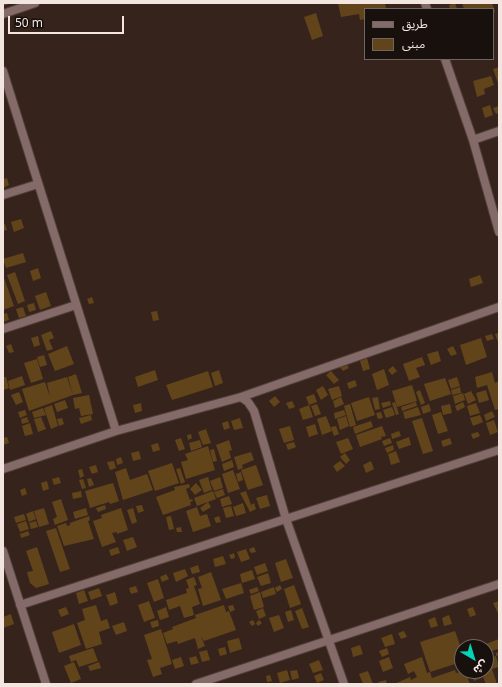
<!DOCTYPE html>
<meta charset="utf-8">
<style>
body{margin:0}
#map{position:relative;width:502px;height:687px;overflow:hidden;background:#36241c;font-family:"Noto Sans","Noto Sans Arabic",sans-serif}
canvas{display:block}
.frame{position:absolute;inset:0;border:4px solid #f3e6e1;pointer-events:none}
.legend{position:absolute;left:364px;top:8px;width:130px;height:52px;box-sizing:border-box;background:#18100c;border:1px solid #706661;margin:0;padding:5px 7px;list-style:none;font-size:12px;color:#f3e6e1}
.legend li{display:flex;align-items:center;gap:8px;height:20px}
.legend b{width:20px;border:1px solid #706661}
.north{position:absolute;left:454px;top:639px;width:40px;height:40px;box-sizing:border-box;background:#18100c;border:1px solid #706661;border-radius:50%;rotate:142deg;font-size:11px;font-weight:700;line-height:16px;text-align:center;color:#f3e6e1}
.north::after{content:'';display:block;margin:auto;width:14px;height:18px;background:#01d5b6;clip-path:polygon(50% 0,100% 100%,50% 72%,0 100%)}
.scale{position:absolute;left:8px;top:16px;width:116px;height:18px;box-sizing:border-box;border:2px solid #f3e6e1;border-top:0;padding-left:5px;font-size:12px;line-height:14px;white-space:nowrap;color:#f3e6e1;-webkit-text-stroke:3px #18100c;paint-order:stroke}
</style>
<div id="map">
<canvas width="502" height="687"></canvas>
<div class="frame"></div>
<ul class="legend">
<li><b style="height:5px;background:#846b6a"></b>طريق</li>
<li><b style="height:11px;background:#62441a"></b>مبنى</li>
</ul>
<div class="north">ش</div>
<div class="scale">50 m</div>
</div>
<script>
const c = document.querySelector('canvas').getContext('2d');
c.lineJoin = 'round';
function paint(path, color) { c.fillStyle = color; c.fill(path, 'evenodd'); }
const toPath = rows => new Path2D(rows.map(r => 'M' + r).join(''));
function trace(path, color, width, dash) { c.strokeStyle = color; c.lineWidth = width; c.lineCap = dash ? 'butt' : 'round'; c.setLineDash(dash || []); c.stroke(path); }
const building = toPath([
 [3,3,12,3,3,6],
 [338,3,385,3,386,8,365,9,365,19,360,20,359,14,341,17],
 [455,3,457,9,450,9,449,5],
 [462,3,492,3,495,12,493,13,493,9,464,9],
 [316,13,323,36,312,40,304,17],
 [499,67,499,82,498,83,493,69],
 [491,76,494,85,484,89,485,94,477,97,473,81],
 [490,105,493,115,485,118,482,108],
 [499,106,499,113,496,114,493,108],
 [7,178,9,185,3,188,3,179],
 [21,219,24,228,14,232,11,222],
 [5,224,7,230,3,231,3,225],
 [23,253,26,262,6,268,3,259],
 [38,268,41,278,33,281,30,271],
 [15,272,25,301,18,304,7,275],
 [3,275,14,306,3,310],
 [480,275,483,283,471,287,469,279],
 [46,292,51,306,40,310,35,296],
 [92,297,94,303,89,304,87,299],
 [34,303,36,310,29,312,27,305],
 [23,307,26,316,19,318,16,309],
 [157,311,159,320,153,321,151,312],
 [7,313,9,320,3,322,3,314],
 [51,331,54,338,49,340,53,349,47,351,41,335],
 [499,333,499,342,498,342,495,334],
 [492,334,494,339,487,341,485,336],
 [38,336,40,345,34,347,31,338],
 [481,338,487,357,466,365,460,345],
 [11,344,14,352,9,353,6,346],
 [67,346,74,364,55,371,48,354],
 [453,346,457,354,451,356,447,349],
 [438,351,441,361,431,365,427,354],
 [44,355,47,365,40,367,37,357],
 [422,357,425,365,416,368,420,377,409,381,403,364],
 [367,358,370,369,363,371,360,361],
 [37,359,43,379,31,383,24,363],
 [346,363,349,368,343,371,340,367],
 [393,366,397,371,392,375,388,370],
 [384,369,389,385,377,390,372,374],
 [155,370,158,380,138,387,135,377],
 [219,370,223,383,215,386,211,373],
 [208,371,213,387,172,400,166,385],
 [331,371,339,380,334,384,326,375],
 [492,372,495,383,499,381,499,409,495,410,487,385,477,388,475,377],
 [76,374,82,393,73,395,68,377],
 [22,376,25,385,10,390,8,381],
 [3,377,6,377,9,388,3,390],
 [67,377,73,395,29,411,22,389,45,382,50,397,47,383],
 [457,377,460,386,451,389,448,380],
 [445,378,451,394,430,401,424,384],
 [355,380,357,386,349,389,347,383],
 [412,385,417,401,397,407,392,391],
 [323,386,328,395,321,400,316,390],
 [339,386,342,396,332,400,328,389],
 [460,387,461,393,452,395,451,390],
 [420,390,425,403,421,405,416,392],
 [486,390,489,400,479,403,476,393],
 [471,391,476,400,468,404,464,394],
 [19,392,23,402,16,405,11,395],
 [463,393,465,400,455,404,453,396],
 [314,394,317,402,309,405,306,397],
 [89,395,93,414,81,416,79,408,75,409,73,398],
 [275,396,280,402,274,407,269,401],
 [341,397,344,404,335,408,333,401],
 [369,397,375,415,357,421,351,403],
 [378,397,380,409,375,410,372,398],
 [65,400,68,408,57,412,54,404],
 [292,401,295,407,289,409,286,403],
 [390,401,391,405,383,408,381,403],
 [395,402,399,414,396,415,392,403],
 [416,402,417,406,402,411,401,407],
 [463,402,465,407,457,411,455,406],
 [141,403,142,411,135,413,133,405],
 [476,403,480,413,470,416,467,406],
 [317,404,321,414,315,416,311,406],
 [350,404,356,425,350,427,344,406],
 [429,404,431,411,423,414,421,407],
 [450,404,452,413,443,415,441,406],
 [52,405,58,426,51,429,44,408],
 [309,405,313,417,303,420,299,409],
 [392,407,395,415,386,418,383,410],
 [418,407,421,415,405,419,403,412],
 [43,408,46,415,34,418,32,412],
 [25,410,27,415,20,418,18,412],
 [344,410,346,415,335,419,334,413],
 [492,411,495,417,486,421,484,415],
 [381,412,383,418,378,419,376,413],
 [441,412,448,431,438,434,432,415],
 [91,415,92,420,81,424,79,418],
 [480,415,483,422,473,426,470,418],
 [326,416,332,431,322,435,317,419],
 [346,416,349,426,340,430,337,419],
 [27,417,29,422,22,424,21,419],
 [41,417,46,429,38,432,34,419],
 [62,418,64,424,59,426,57,419],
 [240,418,243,428,234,430,231,421],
 [422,418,433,451,423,454,412,421],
 [494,420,498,432,490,435,486,423],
 [228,421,230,428,224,430,222,423],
 [371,421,373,427,355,434,353,427],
 [30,423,33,434,25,436,22,426],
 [315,424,318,434,309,437,306,427],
 [290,426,294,440,284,443,279,429],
 [336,426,339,434,334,436,331,427],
 [382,426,386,436,381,437,382,439,360,447,356,435],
 [206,429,211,443,203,445,198,432],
 [399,431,401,436,392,439,391,434],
 [478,432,480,436,473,439,471,434],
 [191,434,192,438,188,440,187,435],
 [7,437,9,443,3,445,3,438],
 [409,437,411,445,399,449,396,442],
 [181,438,185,449,179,451,175,440],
 [348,438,353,449,341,454,336,442],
 [390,438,392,443,384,446,382,441],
 [450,438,452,444,443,447,441,441],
 [200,440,202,447,191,451,189,443],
 [229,440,232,450,229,451,231,458,222,462,216,445],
 [294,442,296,447,288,450,286,444],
 [158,443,160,450,153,452,151,445],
 [393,445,394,450,387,453,385,448],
 [208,446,215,470,186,479,181,462,188,460,185,454],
 [214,449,217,461,213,462,210,450],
 [139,451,141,459,133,461,131,453],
 [396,451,400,462,391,465,388,454],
 [251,452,254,460,242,465,243,468,238,470,234,457],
 [345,453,350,460,346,464,340,457],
 [121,457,123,463,117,465,116,459],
 [232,460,234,467,224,471,222,464],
 [114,461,116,468,110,470,107,462],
 [340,461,345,466,337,472,333,466],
 [371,461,374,469,366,473,363,465],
 [172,463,179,483,155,491,148,471],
 [96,465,98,472,92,474,89,467],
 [256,465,263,485,248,490,241,470],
 [126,468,130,480,147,474,153,490,123,500,115,472],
 [180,468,185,482,181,484,176,469],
 [82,469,84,476,80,478,78,470],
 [233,470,240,489,228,493,222,474],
 [241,472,243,480,238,482,236,474],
 [59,477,61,483,54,485,52,479],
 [208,477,212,490,204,493,199,480],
 [220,477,223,488,214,491,210,481],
 [91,478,94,485,89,487,87,479],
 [83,479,86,488,82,489,79,480],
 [47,481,49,489,43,491,41,483],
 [113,483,119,501,110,504,109,502,90,508,85,491],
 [196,483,202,490,195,495,190,489],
 [189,484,190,487,186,489,190,500,192,499,193,501,190,502,191,505,163,515,156,497,175,490,174,487],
 [25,488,27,494,22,496,20,490],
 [223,489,225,495,217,498,214,492],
 [81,491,82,497,73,499,72,493],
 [213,491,216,499,197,506,194,498],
 [246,491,251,505,254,503,256,509,250,512,240,493],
 [267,495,270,506,260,509,256,498],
 [229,496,232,504,222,507,220,499],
 [61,499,68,520,55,525,53,519,57,517,52,502],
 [208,502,211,507,203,512,200,508],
 [243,503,246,513,236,516,233,507],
 [105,505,106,509,98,512,96,508],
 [142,505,144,511,138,513,136,506],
 [231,506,234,516,226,518,223,508],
 [197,507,200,516,207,514,211,526,193,532,186,511],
 [44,508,49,524,39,527,34,511],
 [86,508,88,515,75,519,73,512],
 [121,508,128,530,117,534,117,532,112,533,116,542,102,547,93,521,102,518,101,515],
 [133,508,137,522,132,524,127,510],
 [33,511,36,519,29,522,26,514],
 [24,514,26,520,16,523,14,517],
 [89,516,90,520,88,521,94,539,64,546,57,526,66,523,67,526,70,525,70,523],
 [171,516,174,529,169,530,166,517],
 [219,516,221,522,216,523,214,518],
 [26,521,29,529,20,532,17,524],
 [36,521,38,527,31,529,29,523],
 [181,527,182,532,177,532,176,528],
 [56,528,70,569,60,572,46,531],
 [28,531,30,535,21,538,20,534],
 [133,537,137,547,127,551,123,540],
 [37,547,49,584,36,588,30,583,27,572,33,571,26,551],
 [118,547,120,553,111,556,109,550],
 [254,547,256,552,251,553,249,549],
 [246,549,250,559,241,562,237,552],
 [234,553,235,558,231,559,229,555],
 [223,556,226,564,215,567,213,559],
 [286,559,293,578,281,582,275,563],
 [265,563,268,571,257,575,254,567],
 [198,565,200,572,192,574,190,568],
 [185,569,188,576,176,582,173,573],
 [252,570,255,579,242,583,240,574],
 [211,572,221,600,203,606,198,589,202,588,198,577],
 [268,573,271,583,261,586,257,577],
 [166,574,169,579,162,582,160,577],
 [194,577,197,585,194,586,200,604,192,607,194,615,184,618,180,606,169,610,166,600,187,593,186,589,189,588,186,580],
 [158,579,164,598,154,602,147,583],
 [241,583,244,593,226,599,222,589],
 [280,585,282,589,277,592,275,588],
 [294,585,301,604,290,608,284,589],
 [136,586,138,592,131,594,129,588],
 [257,587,259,591,251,594,249,590],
 [274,587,276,594,263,598,261,592],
 [99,588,102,596,91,600,88,592],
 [84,590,88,601,79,604,76,593],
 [115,592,118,603,110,606,106,595],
 [260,592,264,607,254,610,250,596],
 [149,601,155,618,144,622,138,605],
 [499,601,499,615,493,603],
 [96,605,101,621,107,619,110,628,99,632,102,644,86,649,77,623,85,620,82,609],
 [224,605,226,612,229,611,236,630,204,641,201,636,205,646,198,649,195,638,178,644,177,641,167,644,163,633,173,629,172,627,196,618,195,615],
 [233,605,235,610,230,612,228,606],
 [66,607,69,614,61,617,58,610],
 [166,607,169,617,160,620,157,611],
 [473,607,476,615,470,617,467,609],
 [263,608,266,616,259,619,256,611],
 [302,608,309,627,302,629,295,611],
 [291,610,294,620,288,622,285,612],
 [11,614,14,624,3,628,3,617],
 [279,615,284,628,274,632,269,618],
 [449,615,452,624,444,626,442,618],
 [435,617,438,626,431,628,428,620],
 [158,620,159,626,152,628,150,622],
 [253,620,255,624,252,626,249,622],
 [259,620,262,623,258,626,256,623],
 [124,622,127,631,116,635,112,626],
 [74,624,81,645,59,653,52,632],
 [161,629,172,664,160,668,162,674,153,677,147,660,152,659,144,635],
 [404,631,407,637,401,639,398,633],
 [455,631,462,651,462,670,460,670,457,660,455,662,455,664,430,672,432,678,455,670,456,673,465,671,470,684,394,684,410,677,411,680,417,677,414,671,408,674,404,664,422,657,427,673,430,672,420,642],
 [392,634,395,644,385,647,381,638],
 [239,638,242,649,230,653,227,641],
 [499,639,499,655,496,656,496,653,499,652,498,649,486,653,486,647,483,645],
 [360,645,363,654,353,657,351,648],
 [225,647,227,654,220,656,218,649],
 [93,648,98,661,79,667,76,660,71,662,69,656],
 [387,648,389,654,382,657,379,651],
 [207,650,210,660,202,662,199,652],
 [196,656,199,663,191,665,189,658],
 [496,656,499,667,492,669,497,684,486,684,483,677,474,681,471,671,486,671,486,659],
 [181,657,184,666,175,669,172,660],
 [389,657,393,668,383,672,379,661],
 [319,660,323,670,313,673,309,664],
 [74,662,81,679,71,683,64,666],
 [99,662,101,668,90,671,88,666],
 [287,670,290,680,280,683,277,673],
 [297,670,299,678,292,680,290,671],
 [368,671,373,684,363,684,359,674],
 [321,673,324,680,317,683,314,676],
 [270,675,272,681,267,682,266,676],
 [386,680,387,684,379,684,378,682]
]);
const minor = toPath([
 [425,3,427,9],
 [3,14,35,3],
 [445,59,473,140,499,232],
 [3,71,116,431,241,397,248,402,254,411,286,519,344,684],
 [473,140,499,131],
 [3,195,38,184],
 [3,329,76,305],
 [241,397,499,307],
 [3,469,116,431],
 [3,551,46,684],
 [20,605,499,450],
 [196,684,499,584]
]);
paint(building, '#62441a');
trace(minor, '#503f38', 10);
trace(minor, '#846b6a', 8);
</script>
